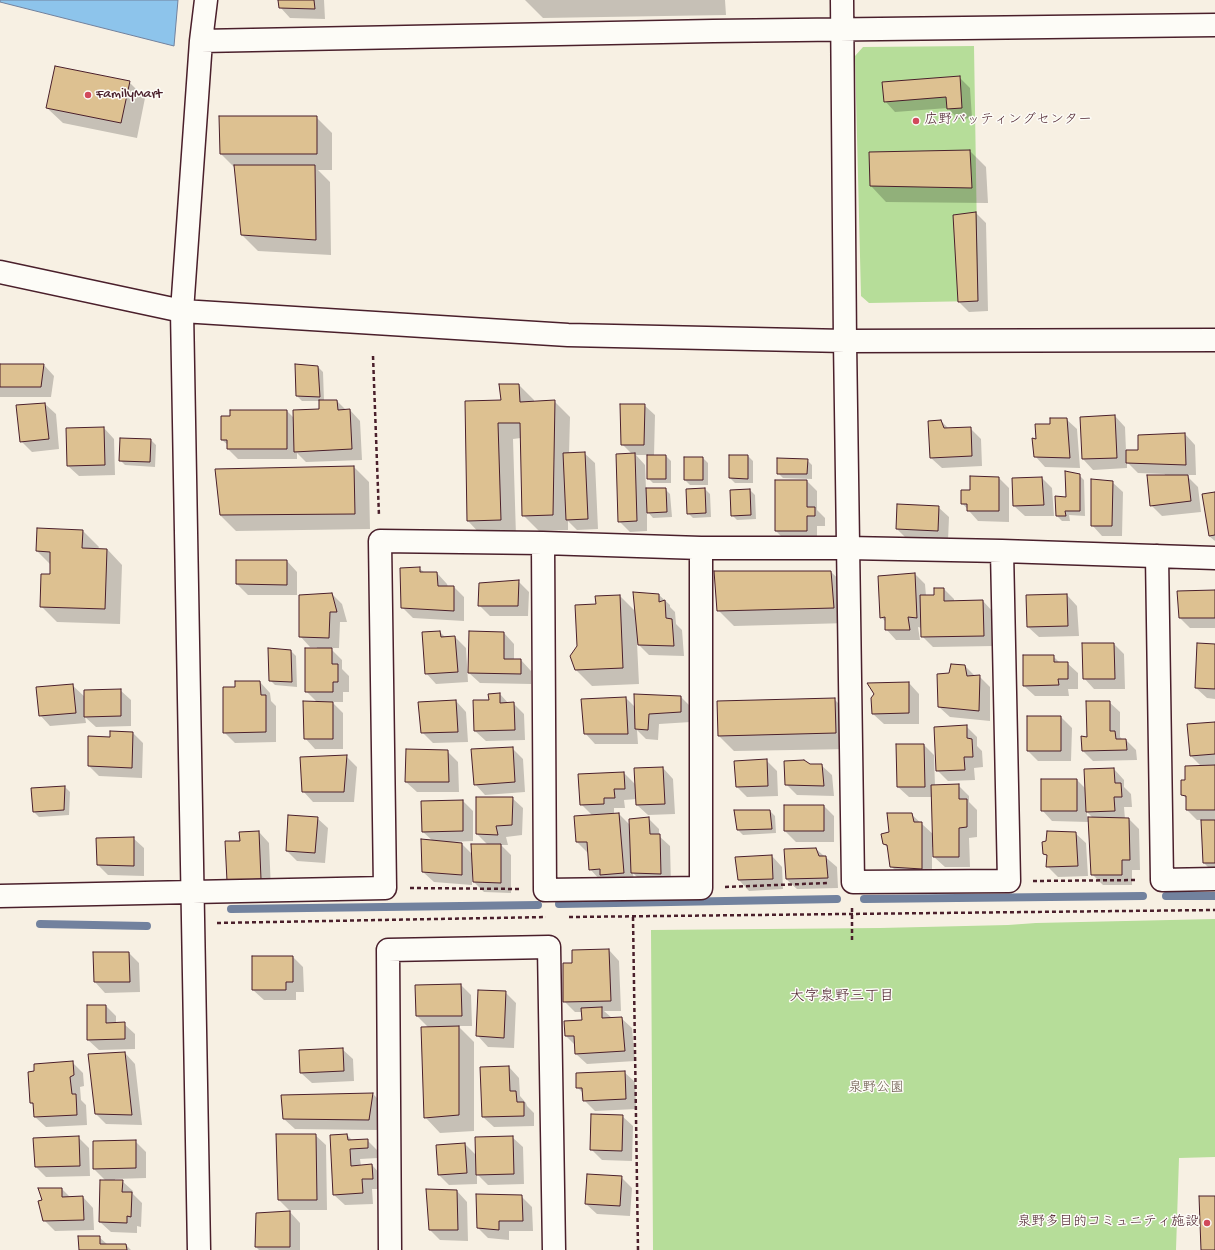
<!DOCTYPE html>
<meta charset="utf-8">
<style>
body{margin:0}
canvas{display:block;background:#f7f0e3}
</style>
<canvas width="1215" height="1250"></canvas>
<script>
const c = document.querySelector('canvas').getContext('2d');
c.lineJoin = 'round';
function paint(path, color) { c.fillStyle = color; c.fill(path, 'evenodd'); }
const toPath = rows => new Path2D(rows.map(r => 'M' + r).join(''));
function trace(path, color, width, dash) { c.strokeStyle = color; c.lineWidth = width; c.lineCap = dash ? 'butt' : 'round'; c.setLineDash(dash || []); c.stroke(path); }
function label(font, color, halo, rows, align = 'center') {
  c.font = font + ' "Gochi Hand","Klee One",sans-serif'; c.lineWidth = 3; c.setLineDash([]); c.textBaseline = 'middle'; c.strokeStyle = halo; c.fillStyle = color; for (const [text, x, y, turn = 0] of rows) {
    c.save(); c.translate(x, y); c.rotate((+turn || 0) * Math.PI / 180); c.textAlign = isNaN(turn) ? turn : align; if (halo) c.strokeText(text, 0, 0); c.fillText(text, 0, 0); c.restore();
  }
}
const green = toPath([
 [974,46,978,301,869,303,861,296,855,56,863,47],
 [1215,919,1215,1157,1179,1158,1176,1250,653,1250,651,930,880,928,1008,925,1036,923]
]);
const water = toPath([
 [0,0,178,0,174,46,0,2,0,0]
]);
const shadow = toPath([
 [279,0,324,0,325,19,290,18,280,7],
 [525,0,725,0,726,15,543,18],
 [959,77,970,88,972,118,958,119,948,108,895,112,885,101],
 [129,82,145,98,137,138,63,123,47,108],
 [316,117,332,133,332,170,318,170,330,182,331,255,258,251,242,235,235,168,221,154],
 [970,151,986,167,988,203,886,202,871,186],
 [976,213,986,223,988,311,969,312,959,302],
 [0,365,44,365,54,376,51,397,0,397],
 [318,367,323,372,324,401,337,401,347,411,350,410,360,421,362,460,306,462,297,453,297,459,238,459,228,449,228,445,222,440,287,411,294,418,320,410,320,401,302,401,297,396],
 [519,385,534,400,534,402,554,401,570,417,569,454,584,453,595,463,598,529,577,530,568,521,568,530,539,531,523,515,521,438,513,439,516,536,483,537,468,521,502,401],
 [45,404,56,414,59,449,32,452,21,441],
 [644,405,655,415,654,456,666,456,671,461,671,483,653,483,648,478,648,455,636,455,645,465,646,489,665,489,670,494,672,517,653,518,647,511,647,531,630,532,619,521,632,454,622,444],
 [1115,416,1125,427,1126,451,1139,452,1185,434,1195,445,1196,475,1186,475,1198,487,1201,512,1162,516,1151,505,1165,474,1138,473,1127,462,1127,468,1093,470,1083,459,1081,418],
 [1066,419,1077,429,1080,468,1045,467,1035,456,1037,440],
 [941,421,949,429,970,428,981,439,982,466,942,468,931,458],
 [104,428,114,439,115,475,79,476,68,466],
 [151,440,156,445,155,467,125,465,120,460],
 [748,456,753,461,753,483,735,483,730,478],
 [703,458,708,463,708,485,690,485,685,480],
 [807,460,812,465,812,479,783,478,778,473],
 [354,467,369,482,370,529,236,531,220,515,217,470],
 [1079,475,1084,480,1085,516,1069,515,1070,521,1062,521,1057,516],
 [999,478,1009,488,1009,522,978,521,962,503,971,491],
 [1042,478,1052,488,1054,516,1025,516,1014,506],
 [807,481,817,491,817,510,825,518,825,526,817,526,817,541,786,541,776,531],
 [1112,482,1123,492,1122,536,1102,536,1092,525],
 [705,489,710,494,711,517,693,518,688,513],
 [750,490,755,495,756,519,737,520,732,515],
 [1215,493,1215,541,1209,536],
 [938,507,949,517,948,541,907,539,897,529],
 [83,531,99,547,98,549,107,549,122,565,120,624,57,622,41,606,51,575,51,565,37,551],
 [287,561,297,572,297,595,248,595,237,584],
 [419,568,425,573,437,573,447,584,448,587,454,587,464,597,464,621,413,618,402,607],
 [715,572,831,572,847,587,849,623,734,626,718,610],
 [915,574,925,584,926,596,935,596,944,589,954,599,954,602,983,601,993,612,994,646,933,647,922,636,922,628,918,627,920,640,896,640,886,629,886,622,881,617],
 [518,581,529,592,528,616,490,616,479,605],
 [1215,591,1215,628,1190,628,1180,618],
 [634,593,659,595,670,605,670,607,675,612,676,624,682,630,684,656,649,655,637,643,639,684,592,686,576,670,578,647,597,605,620,596,636,612],
 [332,594,342,604,347,622,340,622,339,648,330,648,342,660,342,669,349,676,349,692,343,692,343,702,332,702,343,713,343,749,315,749,305,738,317,702,306,691,317,647,310,647,300,636],
 [1067,595,1077,606,1079,636,1039,637,1028,627],
 [440,632,446,638,455,637,466,648,468,682,436,684,426,673],
 [504,633,514,644,514,660,521,660,531,671,531,684,480,683,469,673],
 [1114,644,1124,654,1125,689,1094,689,1084,678],
 [1215,645,1215,699,1207,698,1196,688],
 [291,651,296,656,297,687,275,685,270,680],
 [1053,656,1060,663,1067,663,1078,673,1078,689,1068,689,1069,696,1035,696,1024,686],
 [965,666,975,676,979,676,990,687,990,721,950,717,939,707],
 [260,682,270,693,271,701,276,706,276,742,235,743,224,732,236,688],
 [909,683,919,694,919,724,884,724,873,714,875,694],
 [72,685,85,697,120,690,131,700,131,726,96,727,85,717,86,723,50,726,40,715],
 [500,694,509,704,514,704,524,714,525,740,486,741,475,731,490,701],
 [681,697,691,707,691,722,659,724,658,740,646,739,637,730,638,744,595,744,585,733,582,700,626,698,635,707],
 [834,699,850,715,851,749,734,751,719,736],
 [456,701,466,712,468,742,433,743,422,732],
 [1109,702,1120,712,1120,737,1123,740,1126,740,1136,750,1137,760,1093,761,1083,751,1088,738],
 [1028,717,1061,717,1072,728,1071,761,1038,761,1028,751],
 [1215,723,1215,873,1214,873,1204,863,1202,820,1197,820,1187,810,1187,799,1182,794,1186,781,1202,767,1190,755],
 [966,726,977,737,977,746,982,751,983,767,974,768,975,780,948,781,937,770],
 [133,733,143,743,142,778,99,776,89,766,111,738],
 [924,745,934,755,935,786,958,785,969,796,969,802,977,810,977,837,969,838,970,867,945,867,934,857,934,847,932,847,932,879,902,877,891,866,889,849,884,844,890,833,911,814,934,835,933,797,909,797,898,787],
 [512,748,523,759,525,792,485,795,475,784],
 [447,751,458,762,459,792,417,792,406,782],
 [346,756,357,767,354,802,313,802,303,791],
 [766,760,777,771,778,796,747,797,737,787],
 [810,765,821,765,832,775,834,796,797,795,786,784],
 [663,768,673,779,675,814,648,815,637,805,637,799,624,800,625,808,614,808,614,814,619,814,630,825,648,818,659,829,659,836,670,846,671,884,643,883,633,873,634,883,600,880,590,869,589,852,588,853,577,842,575,816,592,815,581,804,624,773,636,785],
 [1114,769,1124,780,1124,787,1131,794,1132,807,1124,807,1125,819,1129,819,1139,829,1140,870,1132,870,1132,885,1103,885,1092,874,1089,822,1052,821,1042,810,1077,780,1086,789],
 [1087,812,1093,818,1087,818],
 [65,787,70,792,69,815,39,817,34,812],
 [512,798,523,808,522,835,506,837,508,845,501,845,511,855,511,893,484,892,474,882,474,874,472,874,472,885,434,882,423,872,433,841,423,832,463,801,473,811,473,841,450,842,450,843,462,844,473,855,488,845,477,834],
 [785,806,824,806,834,816,834,842,796,842,785,831],
 [770,811,775,816,776,833,743,835,738,830],
 [317,818,328,828,325,863,297,861,287,851],
 [259,832,269,843,271,890,238,891,241,842],
 [1075,833,1086,843,1088,876,1058,877,1047,866,1048,857,1044,853],
 [133,838,144,848,144,876,108,875,98,865],
 [816,849,837,867,838,888,797,889,786,879],
 [772,856,782,867,783,889,749,891,739,880,736,858],
 [609,950,619,961,621,1011,604,1011,612,1018,621,1018,632,1028,635,1061,587,1064,576,1054,576,1046,566,1036,583,1021,582,1012,575,1012,564,1001,573,964],
 [94,953,129,953,139,963,140,992,105,993,95,982],
 [293,957,303,967,304,992,296,992,296,1000,264,1000,253,990],
 [461,985,471,995,472,1026,458,1026,474,1042,474,1131,440,1133,425,1117,429,1028,417,1016],
 [505,992,516,1003,514,1048,488,1047,478,1036],
 [106,1006,116,1016,116,1024,124,1024,135,1034,135,1049,99,1050,88,1040],
 [342,1049,353,1059,354,1081,312,1083,301,1073],
 [125,1053,135,1064,142,1125,106,1124,96,1114],
 [72,1062,83,1073,84,1086,80,1087,81,1100,86,1105,87,1125,46,1127,35,1117,35,1106,31,1103],
 [509,1067,519,1078,520,1096,526,1103,527,1106,534,1113,534,1126,494,1127,483,1117],
 [624,1072,635,1082,636,1109,595,1111,584,1100,584,1094,577,1087],
 [373,1094,383,1104,379,1130,295,1129,284,1119],
 [622,1116,633,1126,632,1161,602,1160,591,1149],
 [315,1135,326,1145,327,1210,289,1210,279,1200],
 [347,1135,353,1141,367,1140,378,1151,378,1158,360,1159,361,1166,372,1165,382,1176,383,1189,372,1189,373,1204,345,1205,334,1195],
 [78,1137,89,1148,90,1176,46,1177,36,1167],
 [512,1137,523,1147,524,1184,488,1185,477,1174,477,1184,449,1185,439,1175,465,1144,477,1156],
 [135,1141,146,1152,146,1178,115,1179,115,1181,122,1181,133,1191,133,1194,142,1203,141,1227,137,1226,137,1233,111,1232,100,1222,106,1181,94,1169],
 [621,1177,632,1188,630,1216,597,1214,586,1204],
 [62,1189,71,1198,83,1197,93,1208,94,1230,55,1231,44,1220],
 [457,1191,467,1202,468,1241,440,1240,430,1230],
 [521,1196,532,1207,533,1231,509,1231,509,1240,488,1238,478,1228],
 [290,1212,300,1223,300,1250,259,1250,256,1247,257,1214],
 [99,1237,108,1245,126,1245,131,1250,80,1250]
]);
const stream = toPath([
 [1166,896,1215,896],
 [864,899,1143,896],
 [559,904,837,899],
 [231,909,538,905],
 [40,924,147,926]
]);
const building = toPath([
 [278,0,314,0,315,9,279,8,278,0],
 [55,66,130,81,121,123,46,108,55,66],
 [960,76,962,108,947,109,946,97,884,102,882,82,960,76],
 [219,116,317,116,317,154,220,154,219,116],
 [970,150,972,188,870,186,869,152,970,150],
 [234,165,315,165,316,240,241,235,234,165],
 [976,212,978,301,958,302,953,215,976,212],
 [0,364,44,364,41,387,0,387,0,364],
 [295,364,318,366,320,397,296,396,295,364],
 [499,384,519,384,520,402,555,400,553,515,522,516,520,423,498,423,501,520,467,521,465,401,501,400,499,384],
 [319,400,337,400,338,410,350,409,352,449,294,452,293,410,319,409,319,400],
 [45,403,49,439,20,442,16,405,45,403],
 [620,404,645,404,644,445,621,445,620,404],
 [230,410,287,410,287,449,227,449,227,440,221,440,221,416,230,416,230,410],
 [1115,415,1117,458,1082,459,1080,417,1115,415],
 [1050,418,1067,418,1070,458,1034,457,1032,438,1036,439,1035,424,1050,424,1050,418],
 [941,420,944,428,971,427,972,456,930,458,928,421,941,420],
 [104,427,105,465,67,466,66,428,104,427],
 [1185,433,1186,465,1126,463,1126,450,1138,450,1138,435,1185,433],
 [120,438,151,439,150,462,119,461,120,438],
 [585,452,588,519,566,520,563,453,585,452],
 [635,453,637,521,618,522,616,454,635,453],
 [647,455,666,455,666,479,647,479,647,455],
 [729,455,748,455,748,479,729,478,729,455],
 [684,457,703,457,703,480,684,480,684,457],
 [777,458,808,459,807,474,777,474,777,458],
 [354,466,355,514,220,515,215,469,354,466],
 [1065,471,1080,474,1080,511,1065,511,1066,516,1056,516,1055,496,1066,497,1065,471],
 [1147,475,1188,475,1191,501,1150,506,1147,475],
 [970,476,999,477,999,511,967,511,967,504,961,504,961,490,970,490,970,476],
 [1042,477,1044,505,1013,506,1012,478,1042,477],
 [1091,479,1113,481,1112,526,1091,526,1091,479],
 [775,480,807,480,807,507,815,507,815,516,807,516,807,531,775,531,775,480],
 [646,488,666,488,667,512,647,513,646,488],
 [705,488,706,513,687,514,686,489,705,488],
 [750,489,751,515,731,516,730,490,750,489],
 [1215,492,1215,535,1209,536,1202,494,1215,492],
 [897,504,939,506,938,531,896,529,897,504],
 [37,528,83,530,82,548,107,549,105,609,40,607,41,574,50,574,50,552,36,551,37,528],
 [236,560,287,560,287,585,236,584,236,560],
 [420,567,420,572,437,572,438,586,454,586,454,611,401,608,400,568,420,567],
 [714,571,831,571,834,608,717,611,714,571],
 [915,573,917,618,908,617,910,630,885,630,885,617,880,618,878,576,915,573],
 [519,580,518,606,478,606,479,583,519,580],
 [934,588,944,588,944,601,983,600,984,636,921,637,920,595,934,595,934,588],
 [1215,590,1215,618,1179,618,1177,591,1215,590],
 [633,592,659,594,659,602,665,600,666,618,672,619,674,646,638,645,633,592],
 [332,593,337,612,330,612,329,638,299,637,299,595,332,593],
 [1067,594,1068,626,1027,627,1026,595,1067,594],
 [620,595,623,668,575,670,570,656,577,646,575,605,596,604,595,596,620,595],
 [440,631,441,637,455,636,458,672,425,674,422,632,440,631],
 [469,631,504,632,504,659,521,659,521,674,468,673,469,631],
 [1082,643,1114,643,1115,679,1083,679,1082,643],
 [1197,643,1215,644,1215,689,1195,688,1197,643],
 [268,648,291,650,292,682,269,681,268,648],
 [305,648,332,648,332,664,338,664,338,682,333,682,333,692,305,692,305,648],
 [1023,655,1054,655,1054,662,1068,662,1068,679,1058,679,1059,685,1023,686,1023,655],
 [951,664,965,665,967,676,980,675,979,711,938,707,937,674,949,673,951,664],
 [235,681,260,681,261,695,266,695,266,732,223,733,223,687,235,687,235,681],
 [909,682,909,713,872,714,871,698,874,694,867,683,909,682],
 [73,684,76,713,39,716,36,687,73,684],
 [121,689,121,716,84,717,84,690,121,689],
 [500,693,500,703,514,702,515,730,474,731,473,700,489,700,488,694,500,693],
 [634,694,681,696,681,712,649,714,648,730,635,729,634,694],
 [626,697,628,734,584,734,581,699,626,697],
 [835,698,836,733,718,736,717,701,835,698],
 [456,700,458,732,421,733,418,702,456,700],
 [303,701,333,702,333,739,304,739,303,701],
 [1086,701,1110,701,1110,731,1115,731,1116,739,1126,739,1127,750,1082,751,1081,736,1087,737,1086,701],
 [1027,716,1061,716,1061,751,1027,751,1027,716],
 [1215,722,1215,754,1190,756,1187,724,1215,722],
 [967,725,967,738,972,739,973,757,964,757,965,770,936,771,934,727,967,725],
 [110,731,133,732,132,768,88,766,88,736,110,737,110,731],
 [896,744,924,744,925,787,897,787,896,744],
 [513,747,515,782,474,785,471,749,513,747],
 [406,749,448,750,449,782,405,782,406,749],
 [347,755,344,792,302,792,300,757,347,755],
 [767,759,768,786,736,787,734,761,767,759],
 [804,760,810,764,822,764,824,786,785,785,784,761,804,760],
 [1215,765,1215,810,1186,810,1186,796,1181,795,1181,780,1185,780,1185,766,1215,765],
 [663,767,665,804,636,805,634,768,663,767],
 [1114,768,1115,783,1121,783,1122,797,1114,797,1115,811,1086,812,1084,769,1114,768],
 [624,772,625,789,614,789,615,798,604,798,604,804,580,805,578,774,624,772],
 [1041,779,1077,779,1077,811,1041,811,1041,779],
 [959,784,959,799,967,799,967,827,959,828,959,857,933,857,931,785,959,784],
 [65,786,64,810,33,812,31,788,65,786],
 [476,797,513,797,512,825,496,826,498,835,476,834,476,797],
 [463,800,463,831,422,832,421,801,463,800],
 [784,805,824,805,824,831,784,831,784,805],
 [734,810,770,810,772,829,737,830,734,810],
 [619,813,624,873,600,875,600,869,589,870,587,842,576,842,574,816,619,813],
 [887,813,912,813,914,822,922,822,922,869,890,867,887,845,883,844,881,834,889,832,887,813],
 [288,815,318,817,315,853,286,851,288,815],
 [649,817,650,834,660,834,661,874,631,873,629,819,649,817],
 [1088,817,1129,818,1130,860,1122,860,1122,875,1091,875,1088,817],
 [1201,820,1215,820,1215,863,1203,863,1201,820],
 [259,831,261,879,227,881,225,841,240,841,239,832,259,831],
 [1047,831,1076,832,1078,866,1046,867,1047,855,1043,854,1042,842,1046,841,1047,831],
 [134,837,134,866,97,865,96,838,134,837],
 [421,839,462,843,462,875,422,872,421,839],
 [471,844,501,844,501,883,473,882,471,844],
 [816,848,819,856,826,856,828,878,786,879,784,849,816,848],
 [772,855,773,879,738,880,735,857,772,855],
 [609,949,611,1001,563,1002,563,963,572,963,572,950,609,949],
 [93,952,129,952,130,982,94,982,93,952],
 [252,956,293,956,293,982,286,982,286,990,252,990,252,956],
 [461,984,462,1016,416,1016,415,985,461,984],
 [478,990,506,991,504,1038,476,1036,478,990],
 [87,1005,106,1005,106,1023,125,1022,125,1039,87,1040,87,1005],
 [602,1007,602,1018,622,1017,625,1051,575,1054,574,1036,565,1036,564,1021,582,1020,581,1008,602,1007],
 [459,1026,459,1115,424,1118,421,1027,459,1026],
 [343,1048,344,1071,300,1073,299,1050,343,1048],
 [125,1052,132,1115,95,1114,88,1054,125,1052],
 [73,1061,74,1075,70,1077,72,1094,76,1094,77,1115,34,1117,33,1103,30,1103,28,1072,34,1071,34,1064,73,1061],
 [509,1066,510,1091,516,1091,517,1102,524,1102,524,1116,482,1117,480,1067,509,1066],
 [625,1071,626,1099,583,1101,582,1088,576,1088,576,1073,625,1071],
 [373,1093,369,1120,283,1119,281,1095,373,1093],
 [591,1114,623,1115,622,1151,590,1150,591,1114],
 [276,1134,316,1134,317,1200,278,1200,276,1134],
 [347,1134,348,1140,368,1139,368,1148,350,1149,351,1166,372,1164,373,1179,362,1179,363,1193,333,1195,330,1135,347,1134],
 [79,1136,80,1166,35,1167,33,1138,79,1136],
 [513,1136,514,1174,476,1175,475,1137,513,1136],
 [136,1140,136,1168,93,1169,93,1141,136,1140],
 [465,1143,467,1173,438,1175,436,1145,465,1143],
 [587,1174,622,1176,620,1206,585,1204,587,1174],
 [100,1180,123,1180,122,1192,132,1192,131,1217,127,1216,127,1223,99,1222,100,1180],
 [38,1188,62,1188,62,1197,83,1196,84,1220,43,1221,38,1201,42,1200,38,1188],
 [426,1189,457,1190,458,1230,429,1230,426,1189],
 [476,1194,522,1195,523,1221,499,1221,499,1230,477,1228,476,1194],
 [1199,1196,1215,1196,1215,1250,1201,1250,1199,1196],
 [290,1211,290,1247,255,1247,256,1213,290,1211],
 [78,1236,100,1236,100,1244,126,1244,127,1250,79,1250,78,1236]
]);
const path = toPath([
 [373,356,379,516],
 [1033,881,1138,880],
 [725,887,828,883],
 [410,888,521,889],
 [569,917,1215,910],
 [633,917,638,1250],
 [217,923,546,917],
 [852,940,852,906]
]);
const minor = toPath([
 [842,0,845,341,853,882,1009,881,1002,551],
 [201,41,713,31,1215,25],
 [0,272,182,311,568,335,845,341,1215,340],
 [543,543,545,890,701,888,701,548],
 [1157,556,1162,880,1215,879],
 [0,896,385,888,380,541,543,543,701,548,848,548,1002,551,1215,558],
 [199,1250,182,311,201,41,206,0],
 [390,1250,388,950,549,947,554,1250]
]);
const markers = [
 [88,95,4,"#d1495b"],
 [916,121,4,"#d1495b"],
 [1207,1223,4,"#d1495b"]
];
const poiNames = [
 ["FamilyMart",96,95],
 ["広野バッティングセンター",924,121],
 ["泉野多目的コミュニティ施設",1199,1223,"right"]
];
const parkNames = [
 ["泉野公園",876,1089]
];
const neighbourhoodNames = [
 ["大字泉野三丁目",842,998]
];
paint(green, '#b6dd99');
paint(water, '#8dc4eb');
trace(water, '#72829e', 1);
paint(shadow, '#0003');
trace(stream, '#72829e', 8);
paint(building, '#ddc191');
trace(building, '#4a1f2b', 1);
trace(minor, '#4a1f2b', 25);
trace(path, '#4a1f2b', 2.5, [4, 3]);
trace(minor, '#fdfcf7', 22);
for (const [x, y, r, color] of markers) { const dot = new Path2D(); dot.arc(x, y, r, 0, 2 * Math.PI); c.fillStyle = color; c.fill(dot); trace(dot, '#fdfcf7', 1.5); }
label('14px', '#4a1f2b', '#fdfcf7', poiNames, 'left');
label('14px', '#6a584c', '#fdfcf7', parkNames);
label('15px', '#4a1f2b', '#fdfcf7', neighbourhoodNames);
</script>
